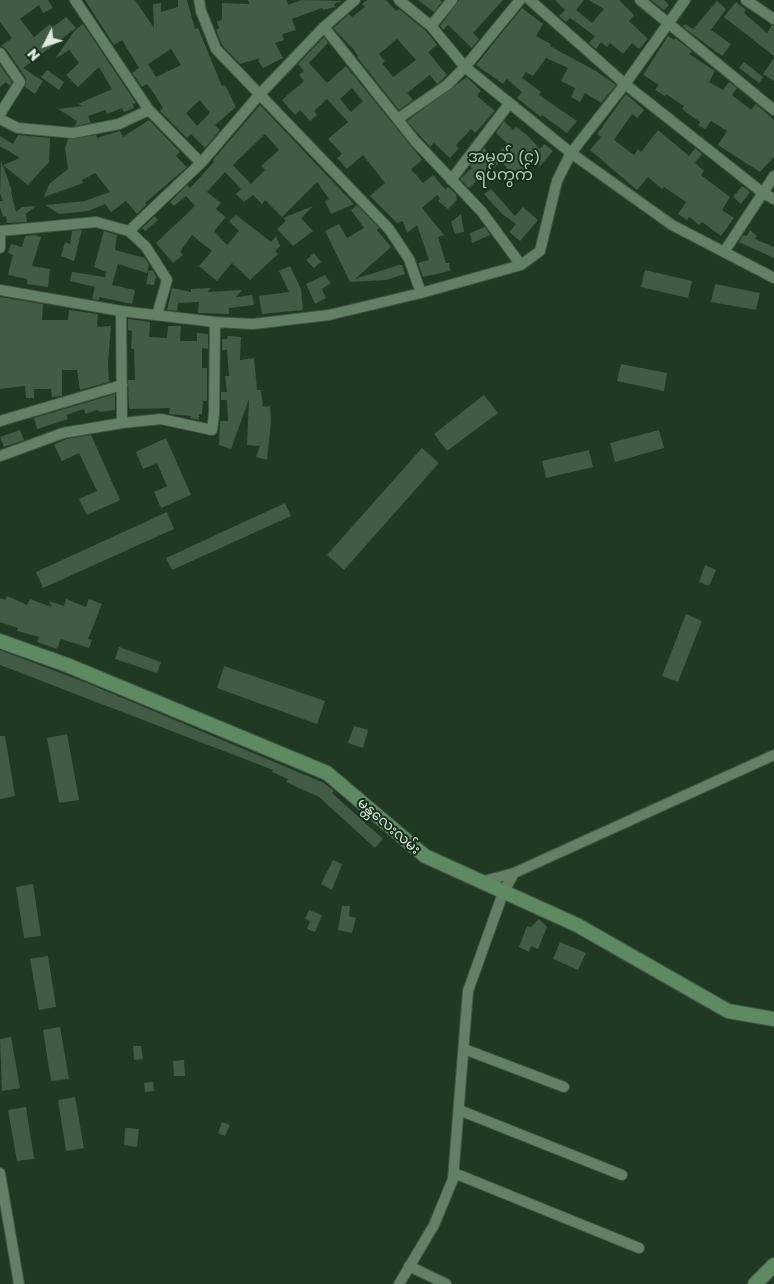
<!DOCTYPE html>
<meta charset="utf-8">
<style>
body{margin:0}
#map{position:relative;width:774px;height:1284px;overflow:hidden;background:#203923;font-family:"Golos Text",sans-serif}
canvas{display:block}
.north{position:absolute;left:20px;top:20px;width:50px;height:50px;-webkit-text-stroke:4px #162f1a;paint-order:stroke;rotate:229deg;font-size:14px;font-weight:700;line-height:20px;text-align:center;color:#dbeadc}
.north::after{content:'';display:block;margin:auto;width:18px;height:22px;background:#dbeadc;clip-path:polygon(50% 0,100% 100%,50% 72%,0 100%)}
</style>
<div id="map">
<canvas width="774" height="1284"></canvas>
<div class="north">N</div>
</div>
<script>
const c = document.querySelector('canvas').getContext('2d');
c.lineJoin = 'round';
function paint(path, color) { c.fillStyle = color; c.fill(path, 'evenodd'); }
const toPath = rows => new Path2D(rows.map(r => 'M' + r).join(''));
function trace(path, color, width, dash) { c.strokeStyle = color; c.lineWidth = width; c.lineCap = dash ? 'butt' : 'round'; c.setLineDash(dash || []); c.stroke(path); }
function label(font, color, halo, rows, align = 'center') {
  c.font = font + ' "Golos Text","Noto Sans Myanmar",sans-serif'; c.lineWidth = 4; c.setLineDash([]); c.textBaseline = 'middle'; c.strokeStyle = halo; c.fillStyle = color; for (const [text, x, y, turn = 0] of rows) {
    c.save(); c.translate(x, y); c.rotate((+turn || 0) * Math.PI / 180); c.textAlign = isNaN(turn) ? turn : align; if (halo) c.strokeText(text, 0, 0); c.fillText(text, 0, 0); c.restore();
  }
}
const building = toPath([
 [0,0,48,0,53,8,43,13,39,5,20,19,34,37,50,24,53,27,66,17,76,28,23,68,43,81,35,94,25,87,26,78,6,49,1,46,12,38,0,22],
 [85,0,135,0,154,28,153,4,161,3,161,12,178,7,178,0,187,0,195,29,198,28,222,86,225,85,236,107,215,125,220,130,205,148,191,134,187,138,160,111,163,108,153,92,147,84,142,87,132,73,139,68,122,40,114,45],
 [171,49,181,65,156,77,148,64],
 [200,100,210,113,197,126,186,113],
 [248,0,287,0,288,5,302,0,342,1,334,4,335,7,323,10,322,8,292,19,296,30,282,34,284,40,275,43,283,58,263,68,258,60,260,58,240,64,222,45,216,30,219,28,217,21,222,20,222,3,249,4],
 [367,0,386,0,396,11,399,9,427,32,437,45,428,52,447,75,437,84,430,75,407,93,413,100,399,110,357,57,358,56,354,50,333,28,349,14,352,17,365,7,362,4],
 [397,39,416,60,393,77,382,63,385,61,379,54],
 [418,0,440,0,442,2,434,12],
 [459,0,503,0,473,33,479,39,472,48,448,25,443,30,440,26],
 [555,0,584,0,576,10,592,23,604,9,589,0,619,0,634,15,629,21,648,39,639,49,632,43,623,54,610,43,607,47,601,42,596,49,589,43,595,36,570,18,566,22,559,16,565,10],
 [651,0,664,0,669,5,664,10],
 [717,1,726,9,711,30,731,44,722,56,683,27,685,24,693,29],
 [736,2,746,10,744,13,767,33,772,25,774,26,774,56,724,17],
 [522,8,543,24,536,36,551,44,550,46,557,50,596,71,616,85,601,103,585,93,580,102,571,97,575,88,561,81,568,68,546,58,533,76,526,72,522,78,541,92,539,95,577,121,567,133,542,115,541,117,517,98,522,92,507,79,503,84,476,65],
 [83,24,136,103,133,104,134,108,124,112,122,108,107,114,105,110,88,116,91,123,75,126,77,121,58,109,82,106,78,104,112,89,99,67,78,87,66,75,79,63,69,50,55,59,75,30],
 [668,36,674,40,675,38,692,51,689,54,715,71,709,82,723,90,729,82,737,88,732,95,751,110,756,104,774,120,774,157,760,172,718,145,727,131,711,121,705,129,698,125,700,122,682,109,684,106,666,94,665,96,655,90,659,85,643,75],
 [324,37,328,43,309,63,327,83,346,66,419,156,422,160,411,169,423,183,433,175,445,189,448,187,456,194,457,200,448,209,438,201,440,199,437,195,422,208,444,235,438,237,446,263,449,263,450,271,423,277,418,263,429,260,417,225,407,233,403,221,397,223,370,196,385,183,363,155,347,169,337,158,342,154,328,139,348,122,327,99,314,111,317,115,310,121,300,110,295,115,282,100,304,81,299,75,304,71,298,64],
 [352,88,363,101,351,112,340,99],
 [774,58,774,81,763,74],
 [744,62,763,77,759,83,739,68],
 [0,65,12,82,10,86,6,82,0,87],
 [47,70,64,82,59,90,41,77],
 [467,77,481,91,477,96,495,111,475,133,471,129,456,145,459,148,450,158,434,143,430,147,407,121],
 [626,94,644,110,637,118,632,114,614,140,634,155,638,149,641,152,658,130,689,156,695,148,702,154,695,163,704,171,701,175,730,197,722,210,734,218,721,236,702,222,699,225,689,217,687,220,678,214,686,202,664,187,662,189,648,177,637,190,590,150,601,137,597,134],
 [260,105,354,204,331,214,325,201,329,199,317,182,282,217,265,200,262,204,253,195,244,202,236,194,241,189,225,172,207,192,221,203,216,209,226,217,214,231,227,245,239,231,229,221,236,215,271,242,276,236,280,246,275,251,278,254,250,280,232,263,217,281,199,266,212,251,192,235,180,252,183,255,173,263,156,243,195,206,186,196,174,206,170,202,187,185,190,188,214,162,213,160],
 [265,134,279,150,261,166,265,170,251,184,233,165],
 [149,120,180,152,176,156,187,167,145,203,146,205,137,214,126,201,111,212,105,204,88,211,59,214,45,205,85,201,110,192,95,173,82,180,83,183,44,197,49,184,68,169,65,148,68,139,96,135,97,138,120,131,123,137],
 [504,121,513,130,516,127,526,134,540,149,544,144,553,151,540,166,535,161,515,177,501,161,492,170,490,168,469,188,460,179,472,168,470,166,484,148,493,157,508,144,496,133],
 [18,135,50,138,49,162,28,185,3,165,20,158,0,146,0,136,13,144],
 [1,160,12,191,11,192,16,212,22,207,36,206,26,214,27,222,7,223,6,216,3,217,0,207,0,201,3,201,0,193],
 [742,186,750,192,741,204,733,197],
 [491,189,515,216,523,207,538,220,520,241,509,232,516,224,501,213,484,194],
 [357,205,379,228,377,230,391,247,355,279,399,265,402,265,405,274,386,280,350,282,325,231,339,224,347,238,364,228,351,210],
 [313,206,301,218,313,231,293,246,277,229,286,221,283,218],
 [461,214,464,232,455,234,451,222],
 [155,216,158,220,145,231,142,228],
 [485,227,490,235,472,243,470,233],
 [82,230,74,261,61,256,65,242,70,244,72,231],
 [750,230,757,236,755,239,774,247,774,258,739,242,743,235,747,236],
 [104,231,117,235,115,250,145,258,149,264,147,273,118,264,112,285,135,290,132,304,99,297,99,300,92,299,95,287,70,281,72,272,105,277,106,272,94,267],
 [35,235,41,237,32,266,50,269,48,287,27,284,27,279,8,275,13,255,8,253,11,244,22,247,25,236],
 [314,253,321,262,314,268,306,260],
 [290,266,301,289,303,310,262,314,259,296,289,292,279,271],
 [149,270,153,271,156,276,154,285,146,284],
 [645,270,692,281,688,298,641,287],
 [325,275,331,283,322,289,326,298,315,304,306,284],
 [715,284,760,293,756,310,711,302],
 [172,288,191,292,191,289,211,288,208,292,242,290,236,297,252,295,254,305,229,308,229,314,198,313,199,302,178,303,177,311,167,310],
 [0,297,43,304,42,320,68,320,69,310,98,314,97,327,111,326,108,363,109,382,80,390,77,370,62,370,62,396,52,397,51,389,34,389,34,398,26,398,25,386,0,389],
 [128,319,150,322,149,337,167,338,168,326,181,326,180,341,197,341,197,333,208,334,208,349,202,348,202,368,207,368,207,401,203,401,202,414,199,414,199,420,190,418,191,416,169,414,170,408,129,409,128,380,135,380,134,349,131,349,132,331,128,330],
 [228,336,241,337,240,360,254,358,257,390,261,390,263,407,270,406,271,421,267,460,256,457,260,446,247,445,249,399,231,449,219,445,220,421,228,421,227,400,221,400,221,392,227,392,225,376,229,376,227,350,222,350,222,339,227,339],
 [621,364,667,373,664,391,617,381],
 [115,394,115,410,99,412,98,410,85,414,84,409,66,415,68,419,37,429,34,418],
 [484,395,498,413,447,451,434,434],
 [20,430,24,440,4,447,0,437],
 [659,430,664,448,615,462,610,443],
 [91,435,120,500,87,515,79,499,97,491,79,453,62,461,54,445,66,439],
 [166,438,191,495,161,508,154,492,167,486,157,463,143,469,136,452],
 [422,448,439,463,344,570,327,555],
 [589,450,593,467,546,478,542,461],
 [285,503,291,516,172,570,166,558],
 [167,512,174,529,43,588,36,572],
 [705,565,716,570,709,586,699,582],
 [7,596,27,605,30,599,52,607,49,601,64,606,66,599,86,607,89,599,102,604,88,639,92,640,89,648,61,639,57,649,37,642,39,637,17,631,18,628,0,622,0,598,5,600],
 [686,614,702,621,678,682,662,676],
 [119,647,161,662,157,673,115,659],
 [0,650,87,683,324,783,334,791,332,793,383,839,375,848,319,797,286,782,288,779,272,772,273,770,0,665],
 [224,666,325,701,317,724,217,688],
 [354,726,368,730,363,748,348,743],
 [67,734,79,800,59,803,47,738],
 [0,736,5,736,15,796,0,799],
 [333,860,342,864,332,890,321,884],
 [33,884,41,936,24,938,16,887],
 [342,906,350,906,349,916,356,918,352,933,338,930],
 [309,910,322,915,315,932,307,929,310,921,305,919],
 [539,919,547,927,538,949,531,946,529,952,519,947,527,926,531,927],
 [560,942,586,953,578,970,553,959],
 [48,956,56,1007,39,1010,30,959],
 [60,1027,69,1079,51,1081,43,1030],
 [11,1037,20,1088,2,1091,0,1039],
 [133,1046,141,1046,143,1059,134,1060],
 [184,1060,185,1076,174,1076,173,1061],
 [153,1082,154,1091,145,1092,144,1083],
 [75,1097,84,1148,66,1151,58,1100],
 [26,1107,34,1159,17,1161,8,1110],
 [222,1122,230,1125,225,1136,218,1133],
 [125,1128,139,1129,137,1147,124,1145]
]);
const minor = toPath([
 [75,0,149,110,201,163],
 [199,0,201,11,216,49,389,229,409,259,421,293],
 [399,0,431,26,465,67,571,153,672,225,774,278],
 [530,0,625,84,763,193,774,199],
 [640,0,774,110],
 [746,0,774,19],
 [431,26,452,0],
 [324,27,415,141,482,212,521,265],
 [0,53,20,82,0,114],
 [399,118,447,85,465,67,520,0],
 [0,119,18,128,73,133,119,124,149,110],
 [451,180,509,104],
 [0,231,96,222,129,231,146,247,167,280,157,315],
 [129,231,201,163,259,95,324,27,355,0],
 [0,237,0,248],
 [724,252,774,176],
 [0,290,121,311,215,322,253,324,329,315,421,293,521,265,540,251,557,181,571,153,625,84,685,0],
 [121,311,122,423],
 [0,421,122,385],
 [0,456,63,433,122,423,161,419,212,430,214,414,215,322],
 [480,882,514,873,774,755],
 [464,1049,564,1087],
 [459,1110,622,1175],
 [0,1173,19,1284],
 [454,1173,639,1248],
 [409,1266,446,1284],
 [399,1284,434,1225,453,1179,468,991,503,893,514,873]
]);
const secondary = toPath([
 [0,641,67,665,327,773,425,856,577,925,728,1011,774,1019],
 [755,1284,774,1265]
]);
const streetNames = [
 ["မန္တလေးလမ်း",389,826,41]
];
const quarterNames = [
 ["အမှတ် (၄)",504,157],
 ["ရပ်ကွက်",504,175]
];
paint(building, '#415b44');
trace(minor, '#3f5542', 12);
trace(secondary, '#3f5542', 16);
trace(minor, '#637f66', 10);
trace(secondary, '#5d8963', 14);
label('14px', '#dbeadc', '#162f1a', streetNames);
label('16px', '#acc9ae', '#162f1a', quarterNames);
</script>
